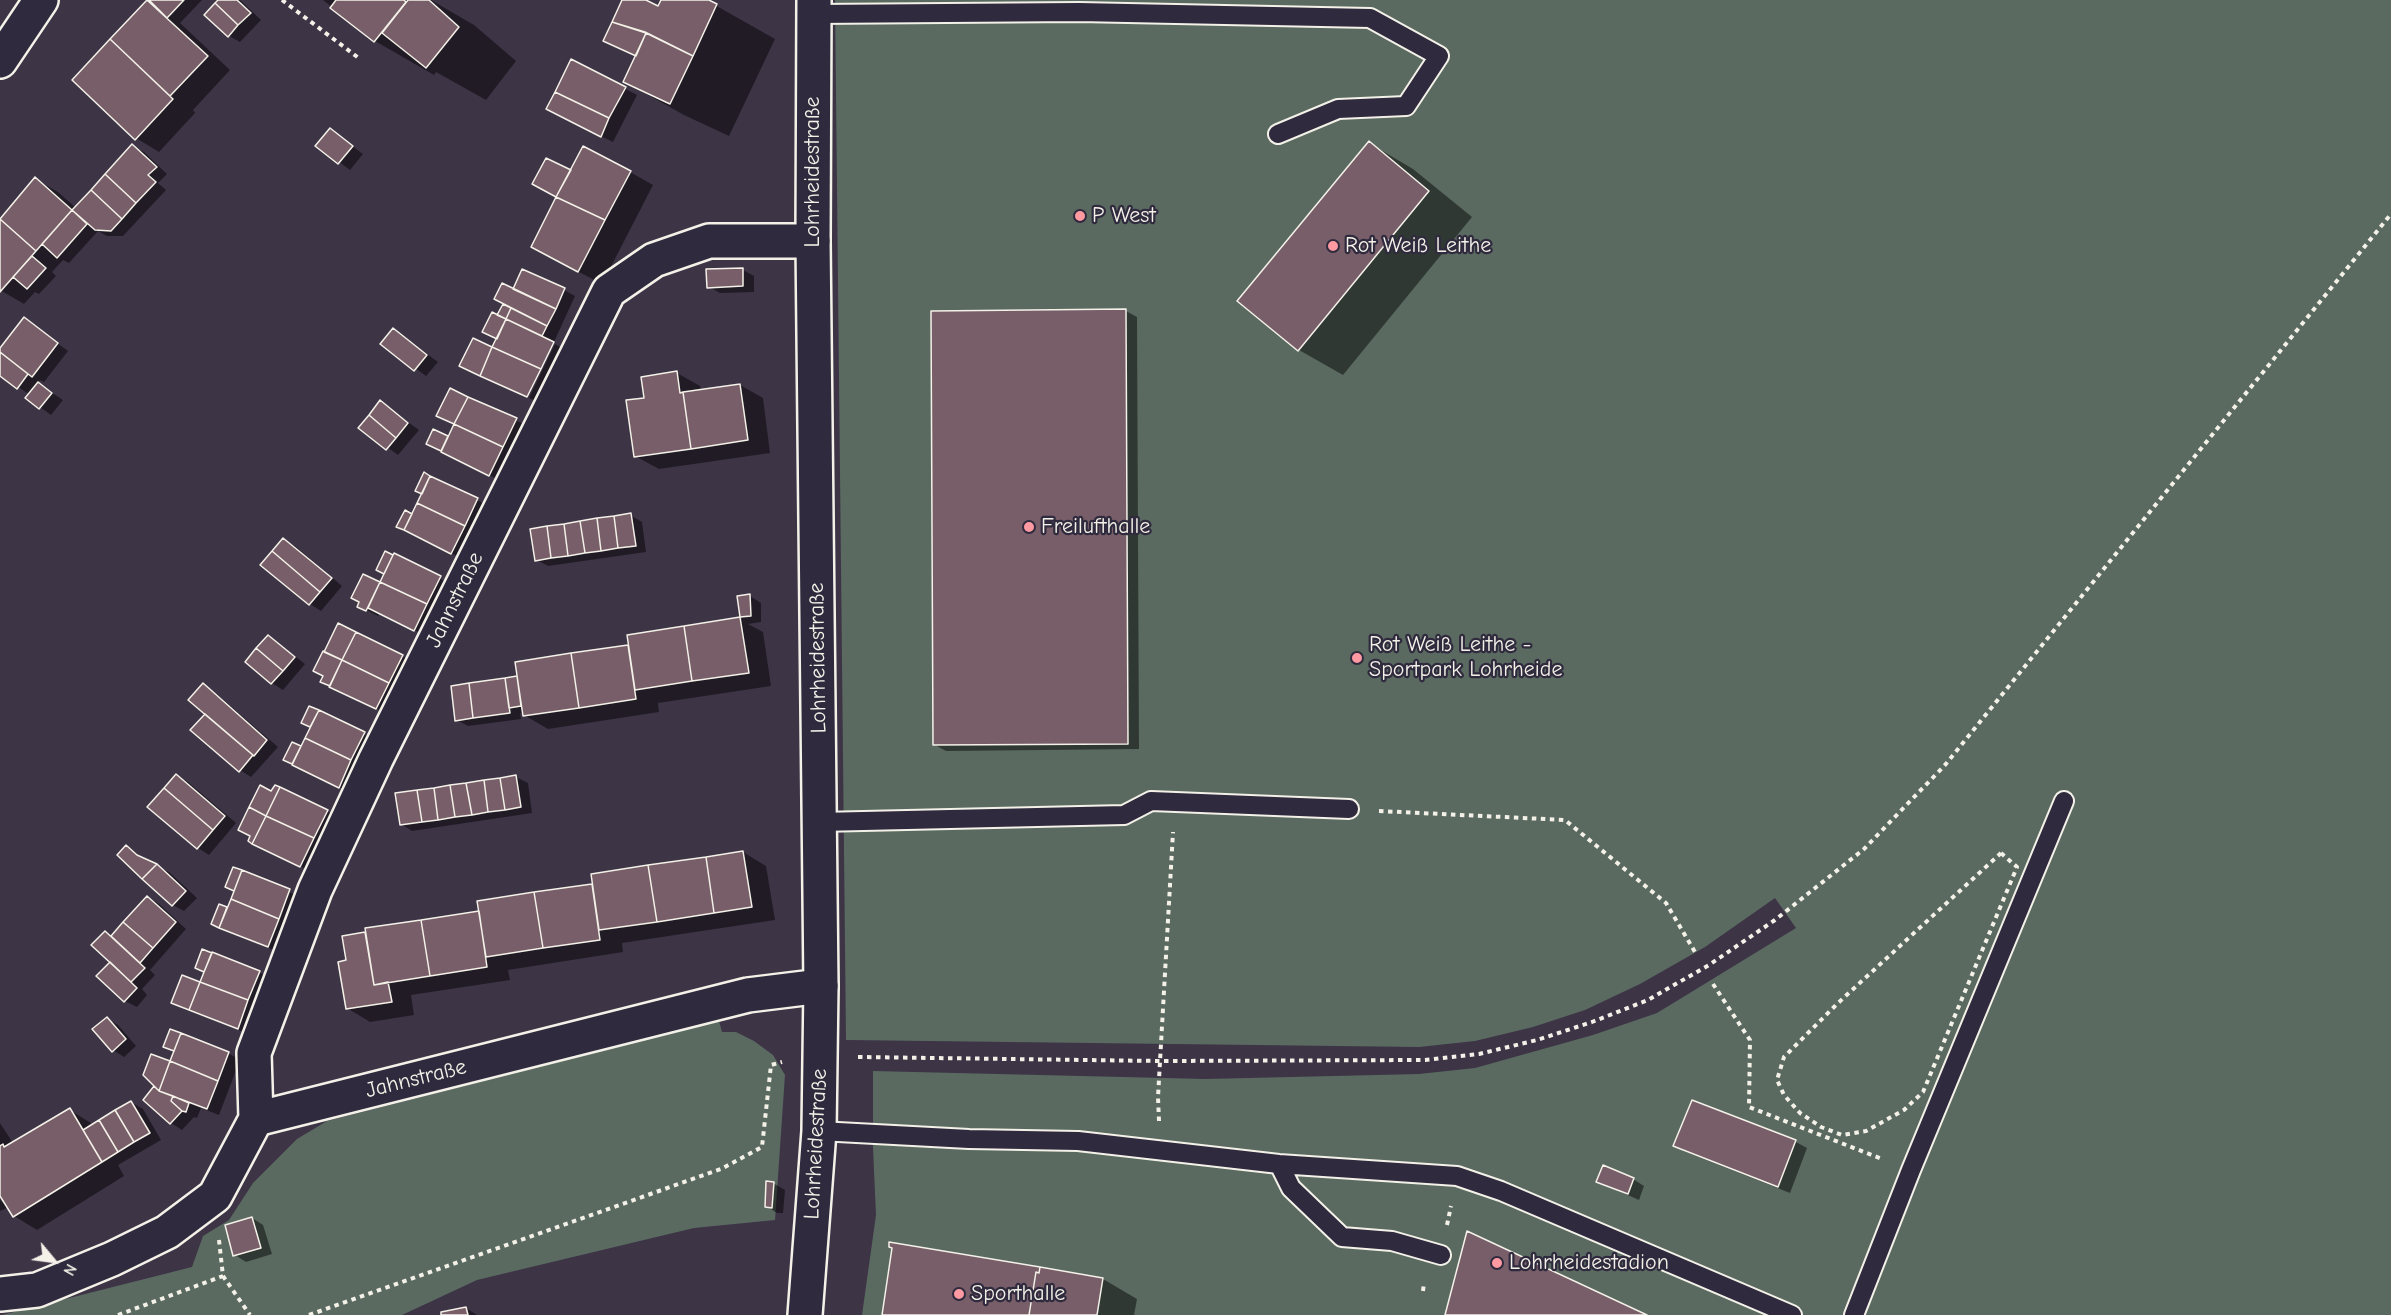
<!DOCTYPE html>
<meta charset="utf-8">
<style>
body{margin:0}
#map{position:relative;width:2391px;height:1315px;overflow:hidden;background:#3d3446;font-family:"Comic Neue",sans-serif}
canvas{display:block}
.north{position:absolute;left:24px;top:1231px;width:60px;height:60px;-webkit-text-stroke:4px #2f2a3d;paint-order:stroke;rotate:119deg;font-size:16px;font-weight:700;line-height:24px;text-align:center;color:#f4f1e8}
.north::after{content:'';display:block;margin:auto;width:21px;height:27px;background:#f4f1e8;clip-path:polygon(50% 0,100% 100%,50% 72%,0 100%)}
</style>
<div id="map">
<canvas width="2391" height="1315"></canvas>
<div class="north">N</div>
</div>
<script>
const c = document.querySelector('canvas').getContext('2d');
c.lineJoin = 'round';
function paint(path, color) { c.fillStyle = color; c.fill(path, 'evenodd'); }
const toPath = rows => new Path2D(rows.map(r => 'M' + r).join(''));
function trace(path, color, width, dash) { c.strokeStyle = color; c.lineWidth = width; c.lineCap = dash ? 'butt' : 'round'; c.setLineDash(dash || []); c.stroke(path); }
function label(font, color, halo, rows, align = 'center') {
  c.font = font + ' "Comic Neue",sans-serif'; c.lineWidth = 4.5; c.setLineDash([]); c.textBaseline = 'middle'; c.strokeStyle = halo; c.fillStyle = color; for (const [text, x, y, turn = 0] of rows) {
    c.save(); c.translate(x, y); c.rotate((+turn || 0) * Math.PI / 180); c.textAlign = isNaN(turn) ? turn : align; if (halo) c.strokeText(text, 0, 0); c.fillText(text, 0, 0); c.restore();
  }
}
const green = toPath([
 [835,0,2391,0,2391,1315,862,1315,876,1215,873,1148,873,1071,1206,1079,1419,1074,1475,1068,1593,1035,1657,1013,1796,928,1775,898,1705,947,1640,984,1585,1010,1533,1027,1475,1041,1419,1047,846,1040],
 [719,1021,722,1032,736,1032,754,1041,773,1055,785,1075,775,1220,694,1228,477,1280,402,1315,2,1315,192,1267,203,1236,229,1220,253,1183,297,1139,327,1121]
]);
const shadow = toPath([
 [151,0,202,0,180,23,230,70,193,110,195,113,159,152,136,138,74,80,148,1,154,4],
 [220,0,240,0,261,20,240,42,229,36],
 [323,0,431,0,474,25,516,61,486,100,436,72,434,75,375,41],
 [623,0,642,0,659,8,663,0,706,0,775,39,729,136,684,115,625,82,637,56,605,40],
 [572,61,637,95,613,142,559,115],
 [330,130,363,154,350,170,318,146],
 [1369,143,1413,169,1472,217,1343,375,1299,350,1240,301],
 [132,146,144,152,167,174,158,183,166,190,123,236,107,236,98,231,69,263,63,260,52,272,56,276,39,294,35,292,24,304,0,290,0,219,35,179,58,192,76,208],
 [571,172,630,172,653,185,602,284,556,260,559,197],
 [743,270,754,276,754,292,720,293,709,287],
 [564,290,575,296,554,342,493,349,498,339,498,317,513,291],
 [1126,311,1137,317,1139,749,946,751,935,745],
 [24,319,68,351,44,382,40,380,37,383,63,400,51,415,27,398,30,395,0,374,0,350],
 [394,330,438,362,426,376,382,344],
 [555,344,565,350,539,402,529,398],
 [677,373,700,386,701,391,740,385,763,398,770,453,659,469,635,456,646,399],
 [450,390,528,426,501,481,439,450,434,431,449,438,455,425,438,416],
 [380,402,419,430,398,455,361,428],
 [424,474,489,506,463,559,398,526,413,516,423,494],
 [630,515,642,522,646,552,548,566,537,560],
 [284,540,295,546,342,586,321,611,310,604,263,565],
 [386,553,451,584,426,636,380,613,378,616,359,606,364,576,381,584,386,574],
 [750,596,761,603,761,622,748,624,763,632,771,686,658,703,659,712,548,729,524,715,524,713,520,713,521,719,468,726,457,720,516,678,519,679,516,663,630,646,628,636,742,619,739,598],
 [269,636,305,664,283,690,272,683,247,662],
 [402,656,413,662,388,714,333,687],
 [203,685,214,692,278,747,251,777,240,770,207,714],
 [310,708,376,740,350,793,285,759,293,744,302,748,311,728,303,723],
 [176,776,188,782,236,823,209,855,198,848,150,807],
 [516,777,528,783,532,813,412,831,401,824],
 [272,793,327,811,338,818,312,872,261,847],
 [126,847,144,860,169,872,197,898,184,911,173,905],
 [743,852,766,866,775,920,622,943,623,952,508,970,510,980,411,995,414,1015,370,1022,347,1008,348,962,344,937,481,912,479,903,593,885],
 [234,869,301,897,280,953,213,923,220,906,228,909,235,892,227,887],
 [148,897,159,904,186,929,150,970,155,975,142,989,147,995,137,1007,125,1001,98,976,112,962,105,933,112,937],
 [259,972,270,979,249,1034,184,1009,173,1002,201,984],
 [107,1019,118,1025,136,1046,124,1057,113,1050],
 [165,1047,228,1053,240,1060,219,1115,201,1108,197,1118,194,1117,182,1130,171,1123,145,1099,156,1086,175,1052],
 [131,1102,143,1109,161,1140,118,1165,124,1176,37,1230,14,1216,9,1207,0,1211,0,1200,4,1203,4,1199,0,1197,0,1123,13,1143,70,1110,94,1125],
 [1693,1102,1796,1142,1807,1148,1790,1193,1686,1152,1675,1146],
 [1633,1179,1644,1186,1639,1200,1598,1182],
 [773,1183,785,1190,783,1213,777,1213,766,1206],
 [252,1218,263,1225,272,1254,246,1262,235,1255],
 [891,1244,1103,1279,1137,1299,1134,1315,883,1315,893,1248],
 [466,1308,477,1315,443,1315]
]);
const building = toPath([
 [147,0,208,56,170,96,110,39,147,0],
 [149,0,184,0,167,18,149,0],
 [218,0,237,0,251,13,238,25,215,3,218,0],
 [336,0,404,0,406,2,374,42,330,8,336,0],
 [408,0,429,0,459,27,426,68,382,33,408,0],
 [622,0,646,0,658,6,661,0,709,0,717,4,693,56,645,32,612,22,622,0],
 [215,3,238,25,228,37,204,15,215,3],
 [612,22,646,33,636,56,603,41,612,22],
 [646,33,693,56,670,104,623,82,646,33],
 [110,39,173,99,135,140,72,80,110,39],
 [571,59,626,87,609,118,555,92,571,59],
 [555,92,609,118,601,137,546,109,555,92],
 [330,128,353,146,338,164,315,146,330,128],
 [1369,141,1429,191,1298,351,1237,301,1369,141],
 [132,144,157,167,148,175,156,182,136,203,105,174,132,144],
 [583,146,631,171,605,220,556,197,583,146],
 [546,158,571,170,556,197,532,184,546,158],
 [105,174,136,203,122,219,91,190,105,174],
 [35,177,72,210,36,251,0,219,35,177],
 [91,190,122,219,111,231,95,230,72,210,91,190],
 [556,197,605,220,578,272,531,247,556,197],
 [72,210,87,224,57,258,42,244,72,210],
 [0,219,36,251,0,292,0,219],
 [32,256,46,268,27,289,13,277,32,256],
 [743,268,743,286,707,288,706,269,743,268],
 [522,269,565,288,556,309,513,289,522,269],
 [502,283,556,309,547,326,494,299,502,283],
 [503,304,511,308,506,319,497,315,503,304],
 [511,308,547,326,542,336,506,319,511,308],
 [1126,309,1128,744,933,745,931,311,1126,309],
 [492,312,506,319,497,339,482,332,492,312],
 [24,317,58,343,32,377,0,352,0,348,24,317],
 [506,319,554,342,541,369,492,347,506,319],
 [393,328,427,355,414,371,380,344,393,328],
 [473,338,492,347,480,376,459,366,473,338],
 [492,347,541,369,527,397,480,376,492,347],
 [0,352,28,374,17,389,0,376,0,352],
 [677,371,680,393,683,392,691,449,634,457,626,400,644,398,641,377,677,371],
 [38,382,52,393,39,409,25,398,38,382],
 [740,384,748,440,691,449,683,392,740,384],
 [450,388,468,397,454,424,436,416,450,388],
 [468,397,517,418,503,447,454,424,468,397],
 [380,400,408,423,396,438,369,415,380,400],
 [369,415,396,438,386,450,358,428,369,415],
 [454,424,503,447,489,476,441,452,454,424],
 [433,429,448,436,441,451,426,444,433,429],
 [424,472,430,476,422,494,415,491,424,472],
 [430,476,478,498,465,526,417,503,430,476],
 [417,503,465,526,451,554,404,530,417,503],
 [405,510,412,514,404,530,396,527,405,510],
 [631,513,636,546,618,548,614,516,631,513],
 [614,516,618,548,601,551,597,518,614,516],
 [597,518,601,551,585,553,580,521,597,518],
 [580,521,585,553,568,556,564,524,580,521],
 [564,524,568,556,551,558,547,526,564,524],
 [547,526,551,558,535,561,530,529,547,526],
 [283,538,332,578,320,592,272,551,283,538],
 [272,551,320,592,309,605,260,565,272,551],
 [385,551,393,555,384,574,376,570,385,551],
 [394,553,441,576,427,604,380,582,394,553],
 [363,574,380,582,366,611,357,607,359,602,351,598,363,574],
 [380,582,427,604,414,631,368,608,380,582],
 [750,594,751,616,740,617,737,596,750,594],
 [740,617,749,673,692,681,684,626,740,617],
 [338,623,356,632,342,660,324,652,338,623],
 [684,626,692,681,635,690,627,635,684,626],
 [356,632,403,655,389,683,342,660,356,632],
 [268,635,295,657,283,671,256,648,268,635],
 [628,645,636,699,579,708,571,653,628,645],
 [256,648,283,671,271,684,245,662,256,648],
 [323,651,342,660,330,686,320,682,323,676,313,671,323,651],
 [571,653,579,708,523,716,515,662,571,653],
 [342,660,389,683,376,709,329,687,342,660],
 [517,676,521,706,509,708,505,678,517,676],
 [505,678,510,713,473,718,469,683,505,678],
 [203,683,267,740,254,756,188,700,203,683],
 [469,683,473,718,455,721,451,686,469,683],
 [309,706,319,710,310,727,301,723,309,706],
 [319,710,365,732,351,760,305,738,319,710],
 [205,714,253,755,239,772,190,730,205,714],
 [305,738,351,760,339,788,292,765,305,738],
 [292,742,301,746,292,764,283,760,292,742],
 [176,774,225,816,213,830,164,788,176,774],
 [516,775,521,807,505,810,500,778,516,775],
 [500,778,505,810,488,812,484,780,500,778],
 [484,780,488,812,472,815,466,783,484,780],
 [466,783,472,815,455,817,450,785,466,783],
 [260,785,271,791,275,785,280,787,266,816,249,807,260,785],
 [450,785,455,817,438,820,434,788,450,785],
 [280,787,328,810,314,838,266,816,280,787],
 [164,788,213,830,197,849,147,807,164,788],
 [434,788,438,820,422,822,417,790,434,788],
 [417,790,422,822,400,825,395,793,417,790],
 [249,807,266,816,252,844,248,841,250,836,238,830,249,807],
 [266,816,314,838,300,867,252,844,266,816],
 [126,845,137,855,157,864,142,879,117,855,126,845],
 [743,851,752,907,714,913,706,857,743,851],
 [706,857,714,913,657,922,648,865,706,857],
 [157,864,186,891,172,906,142,879,157,864],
 [648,865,657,922,599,930,591,874,648,865],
 [233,867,242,870,234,891,225,887,233,867],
 [242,870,290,889,279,919,231,899,242,870],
 [592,884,600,940,543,948,534,892,592,884],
 [534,892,543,948,486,957,477,901,534,892],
 [147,896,176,922,153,948,123,922,147,896],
 [231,899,279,919,268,947,219,928,231,899],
 [219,904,227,907,219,928,211,924,219,904],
 [479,911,487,967,430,976,421,920,479,911],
 [421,920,430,976,374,985,365,928,421,920],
 [123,922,153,948,140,963,111,936,123,922],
 [105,931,145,968,131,982,91,945,105,931],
 [365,932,374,985,388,982,392,1002,346,1009,338,962,346,960,342,936,365,932],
 [202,949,212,953,204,972,195,968,202,949],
 [212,952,260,971,248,1000,200,982,212,952],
 [110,962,137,988,124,1002,96,976,110,962],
 [182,975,200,982,189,1010,171,1003,182,975],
 [200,982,248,1000,238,1029,189,1010,200,982],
 [107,1017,126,1039,112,1052,92,1029,107,1017],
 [170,1029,181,1033,174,1051,163,1047,170,1029],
 [181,1033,229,1052,218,1081,170,1061,181,1033],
 [151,1054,170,1061,159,1091,143,1075,151,1054],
 [170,1061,218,1081,207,1109,159,1091,170,1061],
 [154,1086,159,1091,173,1096,171,1101,182,1111,170,1124,143,1100,154,1086],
 [173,1096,189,1103,186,1112,182,1111,171,1101,173,1096],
 [1692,1100,1796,1140,1778,1187,1673,1146,1692,1100],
 [131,1101,150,1133,134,1142,115,1110,131,1101],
 [70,1108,102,1162,13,1217,0,1196,0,1146,3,1144,4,1147,70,1108],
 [115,1110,134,1142,118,1152,99,1120,115,1110],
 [99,1120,118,1152,102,1162,83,1130,99,1120],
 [1603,1165,1634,1178,1628,1194,1596,1182,1603,1165],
 [766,1181,774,1182,772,1208,765,1207,766,1181],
 [252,1217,261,1248,233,1256,225,1225,252,1217],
 [1467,1231,1647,1315,1445,1315,1467,1231],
 [889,1242,1040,1267,1039,1273,1036,1272,1029,1315,882,1315,892,1248,889,1247,889,1242],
 [1040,1267,1103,1278,1097,1315,1029,1315,1036,1272,1039,1273,1040,1267],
 [466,1307,468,1315,441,1315,441,1312,466,1307]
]);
const path = toPath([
 [282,0,360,59],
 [1379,811,1565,820,1666,903,1695,952],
 [2001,853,2017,867,1923,1092,1904,1110,1866,1131,1842,1135,1821,1127,1800,1113,1784,1095,1777,1080,1784,1057,1838,1003,2001,853],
 [1713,984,1750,1040,1749,1107,1882,1159],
 [858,1057,1160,1061,1425,1060,1479,1054,1537,1040,1592,1022,1648,1000,1709,965,1775,920,1864,849,1945,765,2391,214],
 [1159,1121,1158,1097,1173,832],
 [1447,1225,1451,1206],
 [219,1240,223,1276,250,1315],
 [1423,1291,1424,1283],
 [118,1315,223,1276],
 [309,1315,721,1169,762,1147,771,1065,782,1062]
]);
const lane = toPath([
 [814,14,1079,12,1370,18,1439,56,1406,106,1338,109,1278,134],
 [820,822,1124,815,1151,801,1349,809],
 [819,1131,969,1139,1078,1141,1279,1164,1457,1176,1501,1191,1792,1315],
 [1279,1164,1291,1188,1342,1237,1392,1241,1441,1255],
 [1854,1315,1911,1170,2064,801]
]);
const street = toPath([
 [0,61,41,0],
 [256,1119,254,1053,315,890,376,759,609,291,654,260,709,241,813,241],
 [0,1294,37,1290,112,1259,167,1232,215,1196,256,1119,748,995,821,986]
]);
const secondary = toPath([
 [805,1315,819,1131,821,986,813,241,814,0]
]);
const markers = [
 [1080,216,6,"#ff9aa2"],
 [1333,246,6,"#ff9aa2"],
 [1029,527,6,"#ff9aa2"],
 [1357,658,6,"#ff9aa2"],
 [1497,1263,6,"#ff9aa2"],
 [959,1294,6,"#ff9aa2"]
];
const streetNames = [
 ["Lohrheidestraße",813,172,-90],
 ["Jahnstraße",455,600,-64],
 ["Lohrheidestraße",818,658,-91],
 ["Jahnstraße",416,1079,-14],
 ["Lohrheidestraße",816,1144,-87]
];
const poiNames = [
 ["P West",1092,216],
 ["Rot Weiß Leithe",1345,246],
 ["Freilufthalle",1041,527],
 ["Rot Weiß Leithe -",1369,645],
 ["Sportpark Lohrheide",1369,670],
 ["Lohrheidestadion",1509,1263],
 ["Sporthalle",971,1294]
];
paint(green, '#5a6a61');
paint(shadow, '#0007');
paint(building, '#775e69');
trace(building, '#f4f1e8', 1.5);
trace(lane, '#f4f1e8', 22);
trace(street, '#f4f1e8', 38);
trace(secondary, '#f4f1e8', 38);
trace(path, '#f4f1e8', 4, [4.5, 4.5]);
trace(lane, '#2f2a3d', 18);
trace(street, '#2f2a3d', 33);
trace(secondary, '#2f2a3d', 33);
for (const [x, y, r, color] of markers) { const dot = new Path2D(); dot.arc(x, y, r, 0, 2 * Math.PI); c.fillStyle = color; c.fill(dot); trace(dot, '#2f2a3d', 2); }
label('22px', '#f4f1e8', '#2f2a3d', streetNames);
label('22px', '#f4f1e8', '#2f2a3d', poiNames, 'left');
</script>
